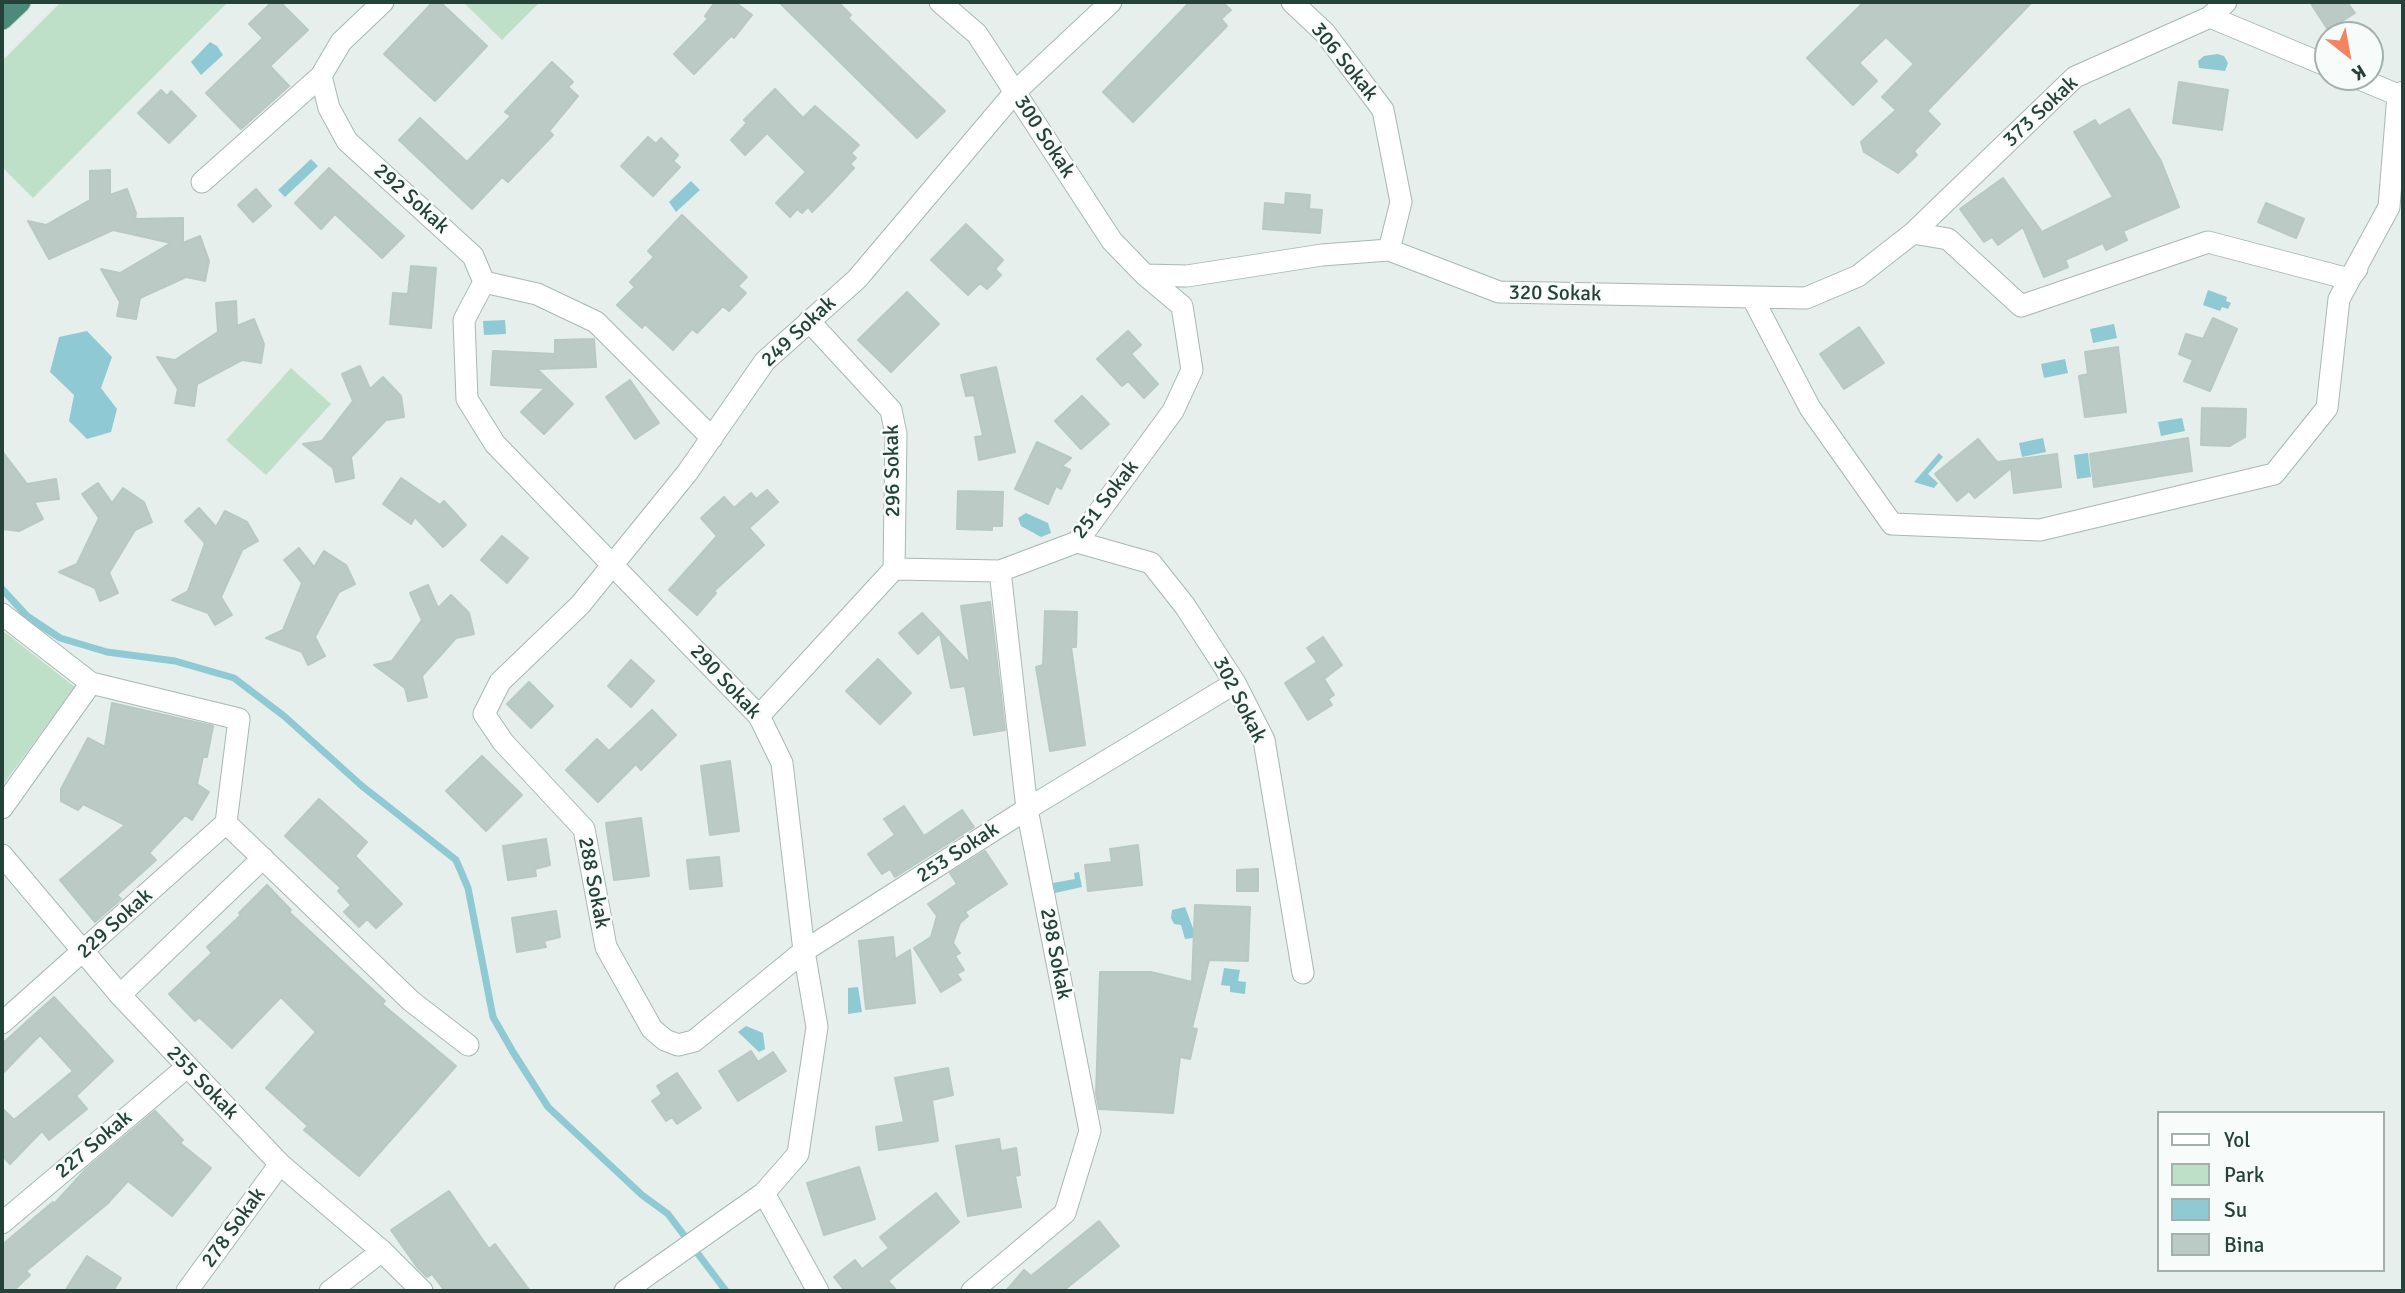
<!DOCTYPE html>
<style>
body{margin:0}
#map{position:relative;width:2405px;height:1293px;overflow:hidden;background:#e6efeb;font-family:Signika,sans-serif}
canvas{display:block}
.frame{position:absolute;inset:0;border:4px solid #24423a;pointer-events:none}
.legend{position:absolute;left:2157px;top:1111px;width:228px;height:161px;box-sizing:border-box;background:#f7fbf9;border:2px solid #a3b1ad;margin:0;padding:9px 12px;list-style:none;font-size:21px;color:#24423a}
.legend li{display:flex;align-items:center;gap:14px;height:35px}
.legend b{width:35px;border:2px solid #a3b1ad}
.north{position:absolute;left:2314px;top:21px;width:70px;height:70px;box-sizing:border-box;background:#f7fbf9;border:2px solid #a3b1ad;border-radius:50%;rotate:149deg;font-size:19px;font-weight:700;line-height:28px;text-align:center;color:#24423a}
.north::after{content:'';display:block;margin:auto;width:24px;height:32px;background:#f4845f;clip-path:polygon(50% 0,100% 100%,50% 72%,0 100%)}
</style>
<div id="map">
<canvas width="2405" height="1293"></canvas>
<div class="frame"></div>
<ul class="legend">
<li><b style="height:9px;background:#fff"></b>Yol</li>
<li><b style="height:19px;background:#bfe0c8"></b>Park</li>
<li><b style="height:19px;background:#8ec9d4"></b>Su</li>
<li><b style="height:19px;background:#bbcac4"></b>Bina</li>
</ul>
<div class="north">K</div>
</div>
<script>
const c = document.querySelector('canvas').getContext('2d');
c.lineJoin = 'round';
function paint(path, color) { c.fillStyle = color; c.fill(path, 'evenodd'); }
const toPath = rows => new Path2D(rows.map(r => 'M' + r).join(''));
function trace(path, color, width, dash) { c.strokeStyle = color; c.lineWidth = width; c.lineCap = dash ? 'butt' : 'round'; c.setLineDash(dash || []); c.stroke(path); }
function label(font, color, halo, rows, align = 'center') {
  c.font = font + ' Signika,sans-serif'; c.lineWidth = 5; c.setLineDash([]); c.textBaseline = 'middle'; c.strokeStyle = halo; c.fillStyle = color; for (const [text, x, y, turn = 0] of rows) {
    c.save(); c.translate(x, y); c.rotate((+turn || 0) * Math.PI / 180); c.textAlign = isNaN(turn) ? turn : align; if (halo) c.strokeText(text, 0, 0); c.fillText(text, 0, 0); c.restore();
  }
}
const green = toPath([
 [61,2,228,2,33,198,2,167,2,61],
 [463,2,540,2,502,40],
 [291,368,331,404,266,475,226,440],
 [2,630,75,687,2,786]
]);
const water = toPath([
 [210,42,217,46,223,55,201,75,191,62],
 [2217,54,2224,56,2228,63,2225,71,2199,68,2198,61,2204,56],
 [311,159,318,166,285,197,278,190],
 [691,181,700,190,676,212,669,202],
 [2208,290,2227,297,2226,301,2231,303,2228,309,2222,307,2220,311,2203,305],
 [505,320,506,334,484,335,483,321],
 [2114,324,2117,338,2093,343,2090,329],
 [87,331,112,357,101,388,117,409,111,432,87,439,69,421,74,395,50,372,59,337],
 [2065,359,2068,373,2044,378,2041,364],
 [2182,418,2185,431,2161,436,2158,422],
 [2043,438,2046,452,2022,457,2019,443],
 [1939,453,1943,457,1928,474,1938,483,1934,488,1914,482],
 [2088,453,2091,477,2077,479,2074,455],
 [1026,513,1048,523,1051,533,1041,537,1021,526,1018,518],
 [1079,872,1082,887,1055,893,1053,883,1075,879,1074,873],
 [1185,907,1193,928,1198,932,1193,938,1185,939,1181,925,1174,924,1171,918,1172,910],
 [1224,968,1240,970,1238,981,1246,982,1245,994,1230,992,1230,986,1221,985],
 [858,987,862,1012,848,1014,848,988],
 [746,1026,763,1033,765,1049,759,1052,738,1032]
]);
const stream = toPath([
 [2,589,27,616,60,638,107,652,175,661,234,678,284,716,362,786,456,860,468,888,493,1017,513,1052,548,1107,642,1195,668,1214,726,1291]
]);
const building = toPath([
 [272,2,280,2,308,30,270,66,289,86,241,129,206,93,263,38,249,24,272,2],
 [433,2,440,2,487,46,435,101,384,54,433,2],
 [715,2,735,2,752,15,734,38,731,36,694,74,674,54,708,19,705,16,715,2],
 [779,2,838,2,851,15,848,18,945,111,917,138,779,2],
 [1190,2,1222,2,1231,10,1221,19,1227,26,1133,122,1103,92,1190,2],
 [1864,2,2032,2,1927,111,1940,124,1914,151,1917,155,1898,173,1864,152,1861,142,1896,110,1882,97,1914,64,1886,37,1859,63,1877,81,1853,105,1807,58,1864,2],
 [2310,2,2347,2,2355,13,2328,30,2310,2],
 [552,62,573,82,568,87,578,96,549,131,553,135,508,182,502,177,472,209,399,140,420,118,467,162,511,116,505,112,552,62],
 [2179,82,2228,90,2222,130,2173,123,2179,82],
 [775,89,803,118,815,106,859,145,851,153,856,158,850,164,854,168,827,197,812,212,808,207,802,213,797,209,790,217,776,203,806,172,767,133,745,155,731,140,747,123,744,120,775,89],
 [161,90,167,96,171,91,196,116,169,143,138,113,161,90],
 [2129,109,2161,161,2179,207,2123,231,2127,240,2106,250,2103,243,2065,260,2068,267,2044,277,2023,227,1998,245,1992,237,1984,242,1960,209,2003,178,2042,232,2113,197,2074,132,2095,120,2099,126,2129,109],
 [648,137,656,144,661,138,678,155,673,161,680,167,653,196,621,166,648,137],
 [329,168,404,236,382,258,335,214,321,229,295,203,329,168],
 [110,170,110,195,127,189,136,213,135,219,183,218,183,243,200,236,209,261,205,281,186,277,140,298,136,319,117,316,120,302,101,269,120,273,171,243,113,230,49,259,28,221,46,225,90,200,90,171,110,170],
 [256,189,271,206,253,222,238,205,256,189],
 [1286,193,1310,195,1309,209,1322,210,1320,233,1263,229,1265,203,1285,205,1286,193],
 [2266,203,2304,219,2296,238,2258,222,2266,203],
 [682,215,747,277,738,286,746,293,729,311,723,306,697,333,692,329,673,350,645,324,642,328,617,305,635,287,630,282,654,257,648,251,682,215],
 [966,224,1003,260,995,269,1001,275,987,289,980,283,968,295,931,260,966,224],
 [411,266,436,268,431,328,390,324,393,293,408,294,411,266],
 [907,292,939,324,891,372,858,340,907,292],
 [236,301,237,326,254,319,264,344,261,363,242,360,197,384,194,406,175,403,178,389,157,357,175,360,218,332,216,303,236,301],
 [2213,318,2237,329,2210,391,2184,381,2193,360,2179,354,2186,334,2203,339,2213,318],
 [1859,327,1884,363,1844,389,1820,354,1859,327],
 [1128,331,1141,345,1131,354,1158,384,1144,398,1128,381,1122,386,1097,359,1128,331],
 [594,339,596,367,537,369,573,404,544,434,521,412,545,388,491,385,493,351,555,354,555,340,594,339],
 [2118,347,2126,412,2085,417,2079,376,2088,374,2085,352,2118,347],
 [360,366,370,389,383,377,401,396,404,417,386,420,351,457,354,478,336,482,333,468,303,444,322,441,353,401,342,374,360,366],
 [996,367,1015,452,979,460,975,437,983,436,974,395,966,396,961,375,996,367],
 [630,380,659,423,635,439,606,397,630,380],
 [1082,396,1109,424,1081,449,1055,421,1082,396],
 [2202,408,2246,409,2245,437,2230,446,2201,445,2202,408],
 [2188,438,2192,471,2094,487,2090,454,2188,438],
 [1978,439,1997,462,2057,454,2061,487,2014,493,2011,468,1975,498,1969,491,1957,501,1935,474,1978,439],
 [1037,442,1071,458,1062,466,1070,470,1061,489,1056,486,1048,504,1015,489,1037,442],
 [2,451,27,484,56,479,59,499,34,502,43,519,19,531,2,529,2,451],
 [401,478,440,505,444,501,466,525,443,547,415,517,411,524,383,504,401,478],
 [98,483,112,503,123,488,144,502,152,522,135,530,109,573,118,593,100,601,95,588,59,572,77,564,99,518,82,494,98,483],
 [767,490,778,502,749,528,764,545,714,591,716,593,697,615,669,590,717,536,701,518,724,497,734,508,751,493,756,499,767,490],
 [958,491,1003,492,1002,526,992,526,992,530,957,529,958,491],
 [199,508,216,527,225,511,247,522,258,541,242,550,221,597,232,615,215,625,208,613,172,600,188,591,205,543,185,521,199,508],
 [502,536,528,558,507,583,481,560,502,536],
 [299,548,314,567,324,551,346,565,355,584,339,592,315,637,325,656,308,665,302,652,266,638,283,630,302,583,284,560,299,548],
 [428,585,438,608,451,595,469,613,474,634,456,638,422,676,427,697,408,701,405,688,374,665,392,661,422,620,410,593,428,585],
 [990,602,1005,730,974,735,965,686,951,688,940,633,918,654,899,633,922,613,970,664,961,606,990,602],
 [1045,611,1077,612,1076,647,1071,647,1085,745,1050,751,1036,667,1043,665,1045,611],
 [1323,637,1342,665,1324,679,1334,695,1328,699,1332,705,1308,720,1285,683,1317,662,1307,648,1323,637],
 [878,659,911,693,880,724,846,691,878,659],
 [631,660,654,681,631,707,608,686,631,660],
 [529,682,553,706,531,728,507,704,529,682],
 [112,703,213,726,207,757,203,757,197,784,209,792,192,820,185,815,149,853,156,860,117,895,121,899,95,922,60,880,125,825,83,804,78,810,61,801,61,789,88,738,105,747,112,703],
 [652,710,676,735,641,770,636,764,598,802,566,770,597,739,609,751,652,710],
 [482,756,522,795,486,831,446,791,482,756],
 [730,761,739,831,710,835,701,766,730,761],
 [319,799,367,842,355,856,402,904,376,928,367,919,359,927,344,912,351,905,338,891,341,888,285,836,319,799],
 [904,806,924,836,962,810,974,827,895,877,890,869,882,874,868,854,895,835,884,819,904,806],
 [641,818,649,876,614,880,606,823,641,818],
 [546,839,550,865,535,869,536,876,508,880,503,846,546,839],
 [1138,845,1142,885,1088,891,1085,865,1112,862,1110,849,1138,845],
 [985,851,1007,884,965,912,968,916,960,923,953,943,960,953,955,956,964,970,957,974,961,980,941,992,914,948,931,937,937,916,928,904,957,884,950,873,985,851],
 [719,857,722,886,690,889,687,860,719,857],
 [1258,869,1258,891,1237,891,1237,870,1258,869],
 [267,885,291,910,289,912,385,1001,382,1004,456,1066,359,1176,304,1130,308,1126,266,1088,316,1032,281,997,232,1048,199,1017,195,1021,169,994,212,953,207,947,241,915,239,913,267,885],
 [1195,905,1250,907,1248,961,1209,960,1192,1028,1197,1029,1190,1059,1180,1057,1173,1113,1099,1109,1096,1094,1100,972,1151,972,1192,982,1195,905],
 [556,911,560,937,544,941,546,947,517,952,512,918,556,911],
 [893,937,895,959,910,950,915,1003,866,1009,859,941,893,937],
 [54,997,113,1061,76,1096,87,1109,49,1140,42,1131,10,1164,2,1155,2,1108,14,1120,73,1071,40,1035,2,1074,2,1044,54,997],
 [751,1051,758,1062,773,1052,786,1071,738,1101,719,1071,751,1051],
 [948,1068,953,1095,932,1100,938,1141,879,1150,876,1127,904,1122,895,1078,948,1068],
 [677,1073,701,1108,677,1124,672,1117,666,1121,652,1101,662,1094,657,1086,677,1073],
 [155,1111,183,1140,180,1143,211,1168,172,1216,128,1181,107,1204,26,1271,30,1275,13,1291,2,1291,2,1245,53,1202,54,1204,86,1169,155,1111],
 [999,1139,1001,1151,1016,1148,1020,1175,1015,1176,1021,1207,968,1216,956,1146,999,1139],
 [859,1167,875,1219,824,1235,807,1183,859,1167],
 [449,1191,489,1249,495,1244,530,1291,445,1291,432,1274,427,1277,417,1267,391,1230,449,1191],
 [936,1193,959,1222,888,1281,897,1291,845,1291,834,1277,855,1260,862,1269,889,1248,880,1237,936,1193],
 [1099,1221,1119,1246,1063,1291,1006,1291,1024,1270,1031,1276,1099,1221],
 [87,1256,121,1278,113,1291,65,1291,87,1256]
]);
const minor = toPath([
 [1111,2,1015,92,857,279,765,361,687,473,580,605,500,682,484,714,503,742,584,829,606,947,652,1029,665,1040,678,1045,694,1041,804,951,1027,809,1235,683],
 [1292,2,1325,33,1383,110,1401,202,1389,250],
 [2210,17,2328,66],
 [321,76,329,108,347,141,473,256,484,282,464,320,467,399,495,444,759,716,782,763,804,951,817,1027,798,1154,764,1193,625,1291],
 [2355,77,2398,95],
 [202,182,321,76,341,42,383,2],
 [1913,233,1948,239,2021,306,2208,242,2349,279,2357,269],
 [1145,275,1187,276,1322,255,1389,250,1499,292,1806,298,1858,276,1913,233,2075,77,2210,17,2226,2],
 [484,282,537,294,596,322,712,438],
 [1752,297,1810,408,1892,524,2040,530,2274,474,2327,408,2339,299,2389,207,2398,95,2403,92],
 [809,321,891,410,896,434,894,569],
 [1077,542,1151,563,1185,606,1235,683,1264,740,1303,973],
 [2,614,91,683,239,719,226,823,411,1001,468,1045],
 [759,716,894,569,1000,571,1077,542,1173,411,1192,370,1182,306,1145,275,1112,241,977,34,940,2],
 [2,808,91,683],
 [120,995,263,858],
 [2,1023,226,823],
 [764,1193,818,1291],
 [2,1223,187,1067],
 [187,1291,280,1164],
 [330,1291,382,1251],
 [972,1291,1065,1213,1090,1131,1027,809,1000,571]
]);
const tertiary = toPath([
 [2,855,120,995,280,1164,382,1251,422,1291]
]);
const trunk = toPath([
 [2,19,20,2]
]);
const streetNames = [
 ["306 Sokak",1344,62,51],
 ["373 Sokak",2041,112,-43],
 ["300 Sokak",1044,137,57],
 ["292 Sokak",411,199,42],
 ["320 Sokak",1555,294,1],
 ["249 Sokak",799,332,-43],
 ["296 Sokak",893,471,-91],
 ["251 Sokak",1106,500,-52],
 ["290 Sokak",725,682,47],
 ["302 Sokak",1239,700,63],
 ["253 Sokak",958,853,-33],
 ["288 Sokak",593,883,79],
 ["229 Sokak",115,924,-42],
 ["298 Sokak",1055,954,79],
 ["255 Sokak",202,1083,46],
 ["227 Sokak",94,1145,-40],
 ["278 Sokak",234,1228,-54]
];
paint(green, '#bfe0c8');
paint(water, '#8ec9d4');
trace(stream, '#8ec9d4', 7);
paint(building, '#bbcac4');
trace(building, '#b8c9c2', 2);
trace(minor, '#a8b8b2', 23);
trace(tertiary, '#a8b8b2', 23);
trace(trunk, '#c2cac8', 23);
trace(minor, '#fff', 21);
trace(tertiary, '#fff', 21);
trace(trunk, '#4c8a7c', 21);
label('21px', '#24423a', '#f7fbf9', streetNames);
</script>
